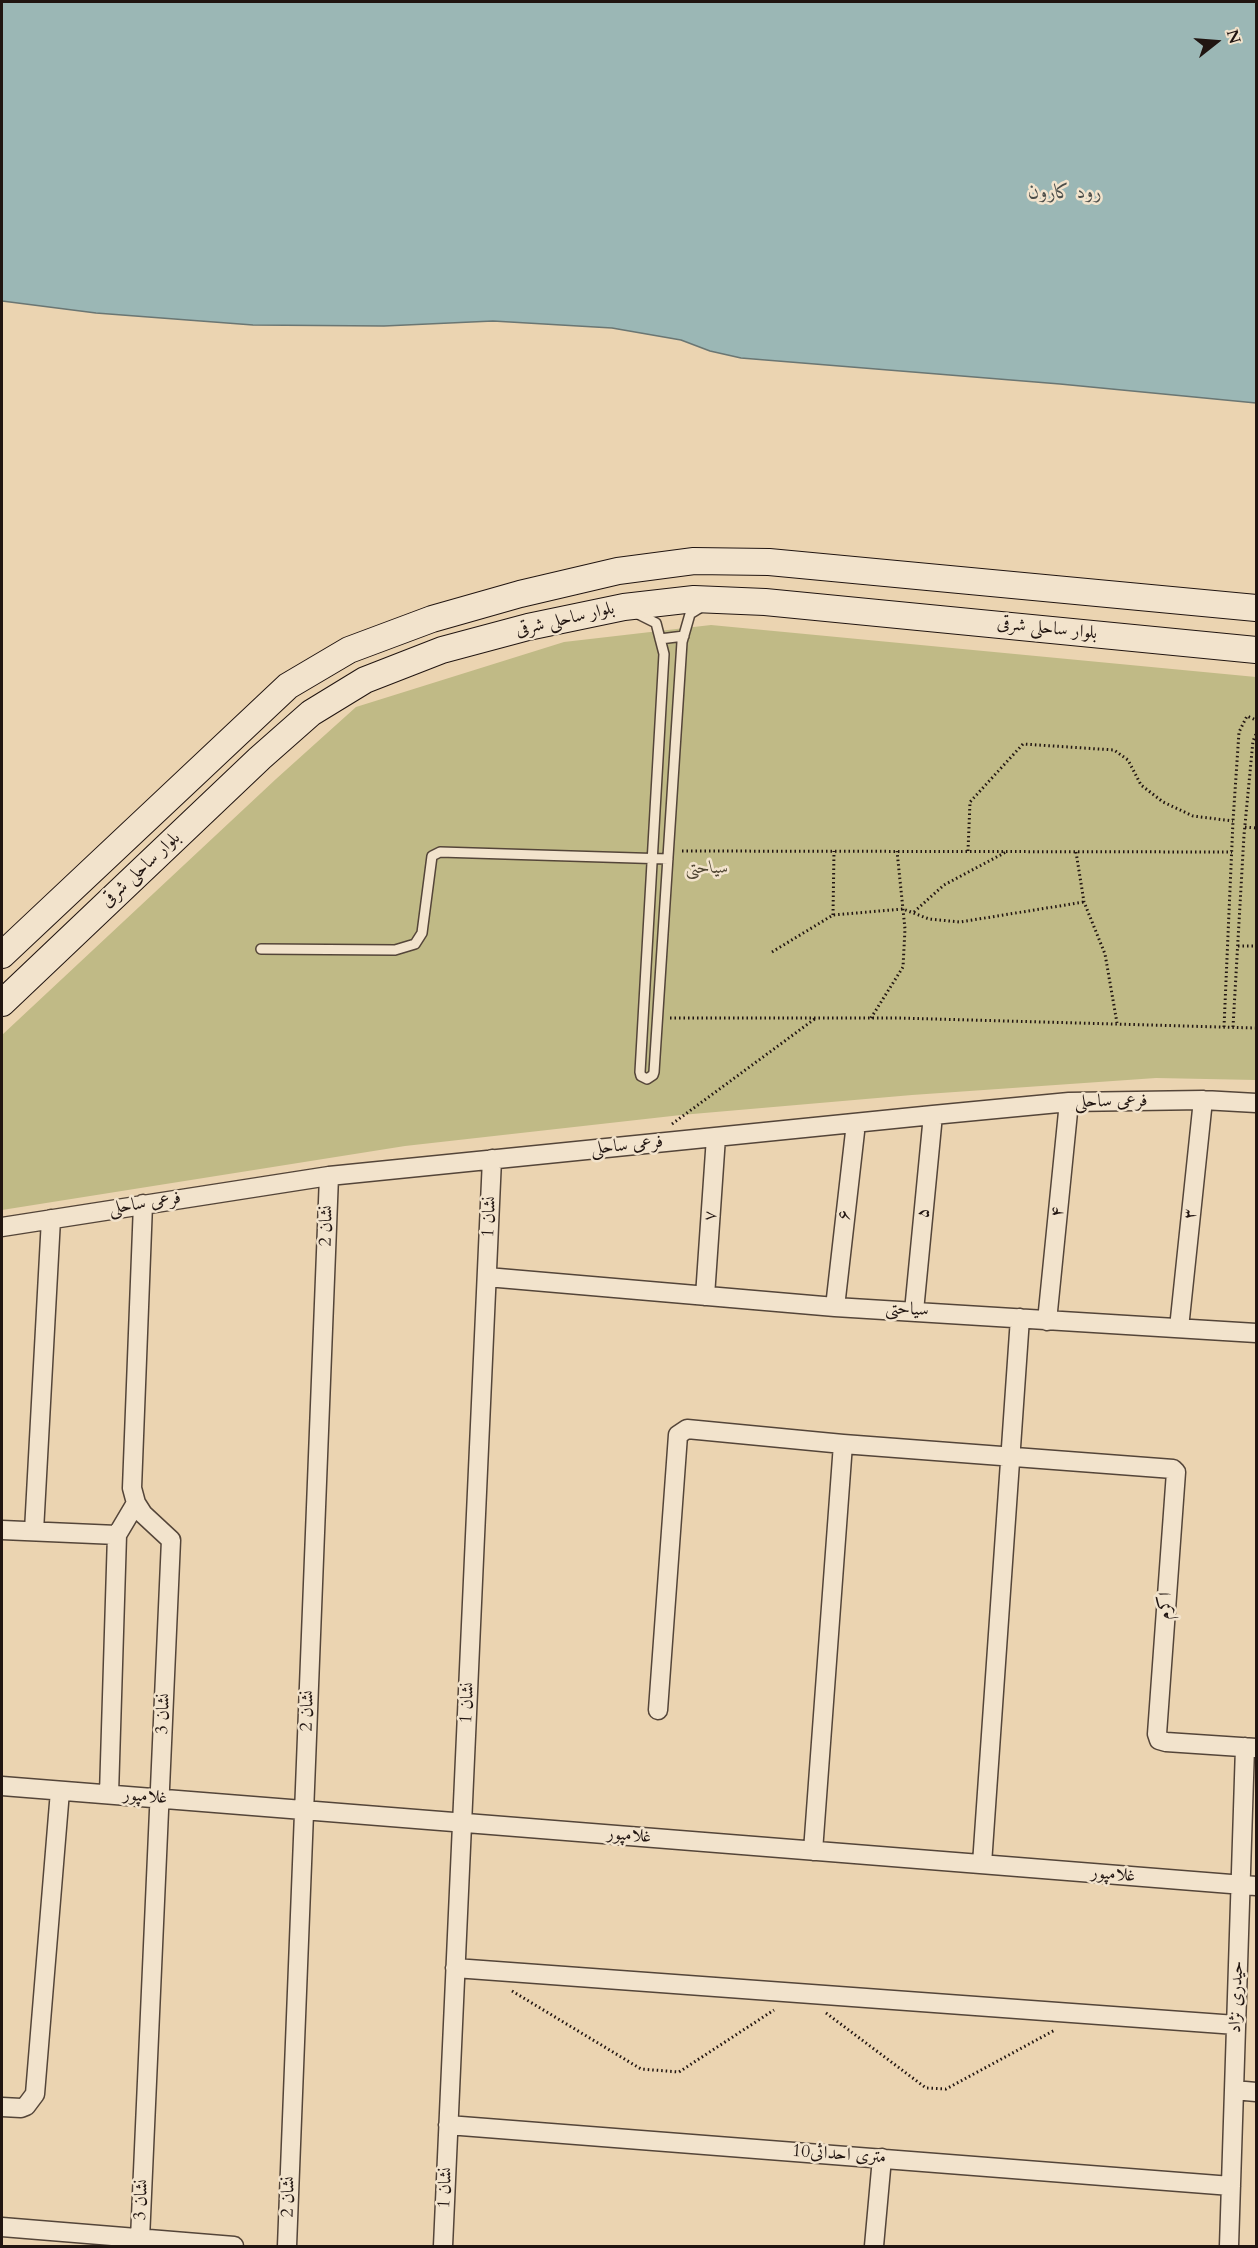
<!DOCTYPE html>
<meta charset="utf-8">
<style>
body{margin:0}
#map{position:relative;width:1258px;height:2248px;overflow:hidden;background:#ebd4b1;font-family:Cardo,serif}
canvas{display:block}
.frame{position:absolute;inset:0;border:3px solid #211511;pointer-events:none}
.north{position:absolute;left:1186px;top:12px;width:60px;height:60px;-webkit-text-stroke:4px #f2e3cc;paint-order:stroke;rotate:73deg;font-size:16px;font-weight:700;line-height:24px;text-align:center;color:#211511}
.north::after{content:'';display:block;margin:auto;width:21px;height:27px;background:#211511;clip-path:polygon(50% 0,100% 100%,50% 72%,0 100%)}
</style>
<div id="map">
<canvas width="1258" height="2248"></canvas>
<div class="frame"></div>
<div class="north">N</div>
</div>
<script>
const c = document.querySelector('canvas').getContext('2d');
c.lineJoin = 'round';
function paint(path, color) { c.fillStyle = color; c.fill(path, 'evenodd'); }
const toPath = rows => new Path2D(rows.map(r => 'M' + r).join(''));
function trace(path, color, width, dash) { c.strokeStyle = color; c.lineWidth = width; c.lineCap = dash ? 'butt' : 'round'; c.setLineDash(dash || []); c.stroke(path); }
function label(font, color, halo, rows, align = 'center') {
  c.font = font + ' Cardo,Amiri,serif'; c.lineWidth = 5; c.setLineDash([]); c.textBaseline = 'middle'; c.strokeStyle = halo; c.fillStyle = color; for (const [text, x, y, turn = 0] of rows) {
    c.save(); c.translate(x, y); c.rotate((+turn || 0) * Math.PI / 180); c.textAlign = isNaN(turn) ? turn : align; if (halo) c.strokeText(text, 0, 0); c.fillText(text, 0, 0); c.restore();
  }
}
const green = toPath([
 [711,625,1256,677,1256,1080,1156,1078,912,1095,681,1115,405,1146,2,1210,2,1035,276,779,356,707,564,642]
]);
const water = toPath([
 [2,2,1256,2,1256,403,1060,384,741,358,710,351,681,340,612,328,493,321,384,326,253,325,96,313,2,301,2,2]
]);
const path = toPath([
 [1245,827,1256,828],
 [682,851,1232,852],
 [968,851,970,802,1023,744,1114,750,1128,760,1141,785,1163,802,1193,816,1233,821],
 [1076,852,1084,902,1105,954,1117,1023],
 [914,912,944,885,1006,852],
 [833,915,834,851],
 [1238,946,1256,946],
 [772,952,833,915,903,909,929,919,960,922,1084,902],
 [670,1018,898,1018,1256,1028],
 [871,1018,903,967,905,929,897,851],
 [1224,1027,1233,821,1239,732,1247,716,1256,720],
 [1233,1027,1244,835,1253,741,1256,734],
 [672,1124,816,1018],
 [512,1991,641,2069,679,2072,774,2010],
 [826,2013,926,2088,946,2089,1055,2030]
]);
const lane = toPath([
 [636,613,656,623,664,654,640,1072,641,1076,647,1079,653,1075,654,1072,682,642,690,614,703,606],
 [660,639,684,636],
 [261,949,395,950,415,944,422,933,432,856,440,852,668,859]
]);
const street = toPath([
 [2,1227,329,1176,933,1115,1069,1102,1203,1100,1256,1103],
 [487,1277,835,1307,1256,1333],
 [705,1296,716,1137],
 [835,1307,856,1123],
 [914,1311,933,1115],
 [1047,1321,1069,1102],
 [1179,1328,1203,1100],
 [2,1530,117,1535],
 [34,1531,51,1219],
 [658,1710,678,1435,687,1429,843,1444,1173,1469,1176,1472,1157,1734,1159,1740,1166,1742,1256,1748],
 [2,1786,1256,1886],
 [109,1794,117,1535,136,1503],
 [813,1851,843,1444],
 [982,1864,1020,1318],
 [455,1968,1236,2025],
 [1234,2090,1256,2092],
 [2,2107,21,2108,26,2106,35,2094,60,1791],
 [448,2125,1231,2186],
 [2,2227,234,2246],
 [140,2239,171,1540,143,1514,136,1503,132,1488,143,1204],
 [287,2246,329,1176],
 [443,2246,492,1159],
 [874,2246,882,2158],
 [1229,2246,1245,1747]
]);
const secondary = toPath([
 [2,955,288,686,349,650,432,619,520,594,618,571,694,561,769,562,1256,608],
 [2,1003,260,758,311,713,365,680,442,650,528,627,624,607,694,599,765,602,1256,650]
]);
const streetNames = [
 ["بلوار ساحلی شرقی",565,620,-13],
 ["بلوار ساحلی شرقی",1047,629,6],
 ["بلوار ساحلی شرقی",141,870,-43],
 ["فرعی ساحلی",1111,1102,-1],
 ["فرعی ساحلی",627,1146,-6],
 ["فرعی ساحلی",145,1204,-9],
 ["۴",1058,1212,-84],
 ["۵",924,1213,-84],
 ["۳",1191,1214,-84],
 ["۶",845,1215,-84],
 ["۷",711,1216,-86],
 ["نشان 1",490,1217,-87],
 ["نشان 2",327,1226,-88],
 ["سیاحتی",907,1310,3],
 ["اکرم",1166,1606,-86],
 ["نشان 1",468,1703,-87],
 ["نشان 2",308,1711,-88],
 ["نشان 3",164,1714,-87],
 ["غلامپور",145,1797,5],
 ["غلامپور",629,1836,5],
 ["غلامپور",1113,1875,5],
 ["حیدری نژاد",1237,1997,-88],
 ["10متری احداثی",839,2155,4],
 ["نشان 1",446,2188,-87],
 ["نشان 2",289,2197,-88],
 ["نشان 3",142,2200,-87]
];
const parkNames = [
 ["سیاحتی",707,869]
];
const waterNames = [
 ["رود کارون",1065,193]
];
paint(green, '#c0ba86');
paint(water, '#9bb7b5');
trace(water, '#6a7673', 1.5);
trace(lane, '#544539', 12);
trace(street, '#544539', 21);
trace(secondary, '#211511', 28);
trace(path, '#211511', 3, [1.5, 3]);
trace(lane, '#f2e3cc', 9);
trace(street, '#f2e3cc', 18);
trace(secondary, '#f2e3cc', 26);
label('18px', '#211511', '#f2e3cc', streetNames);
label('italic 18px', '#514734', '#f2e3cc', parkNames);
label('italic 20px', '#4c4e4a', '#f2e3cc', waterNames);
</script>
